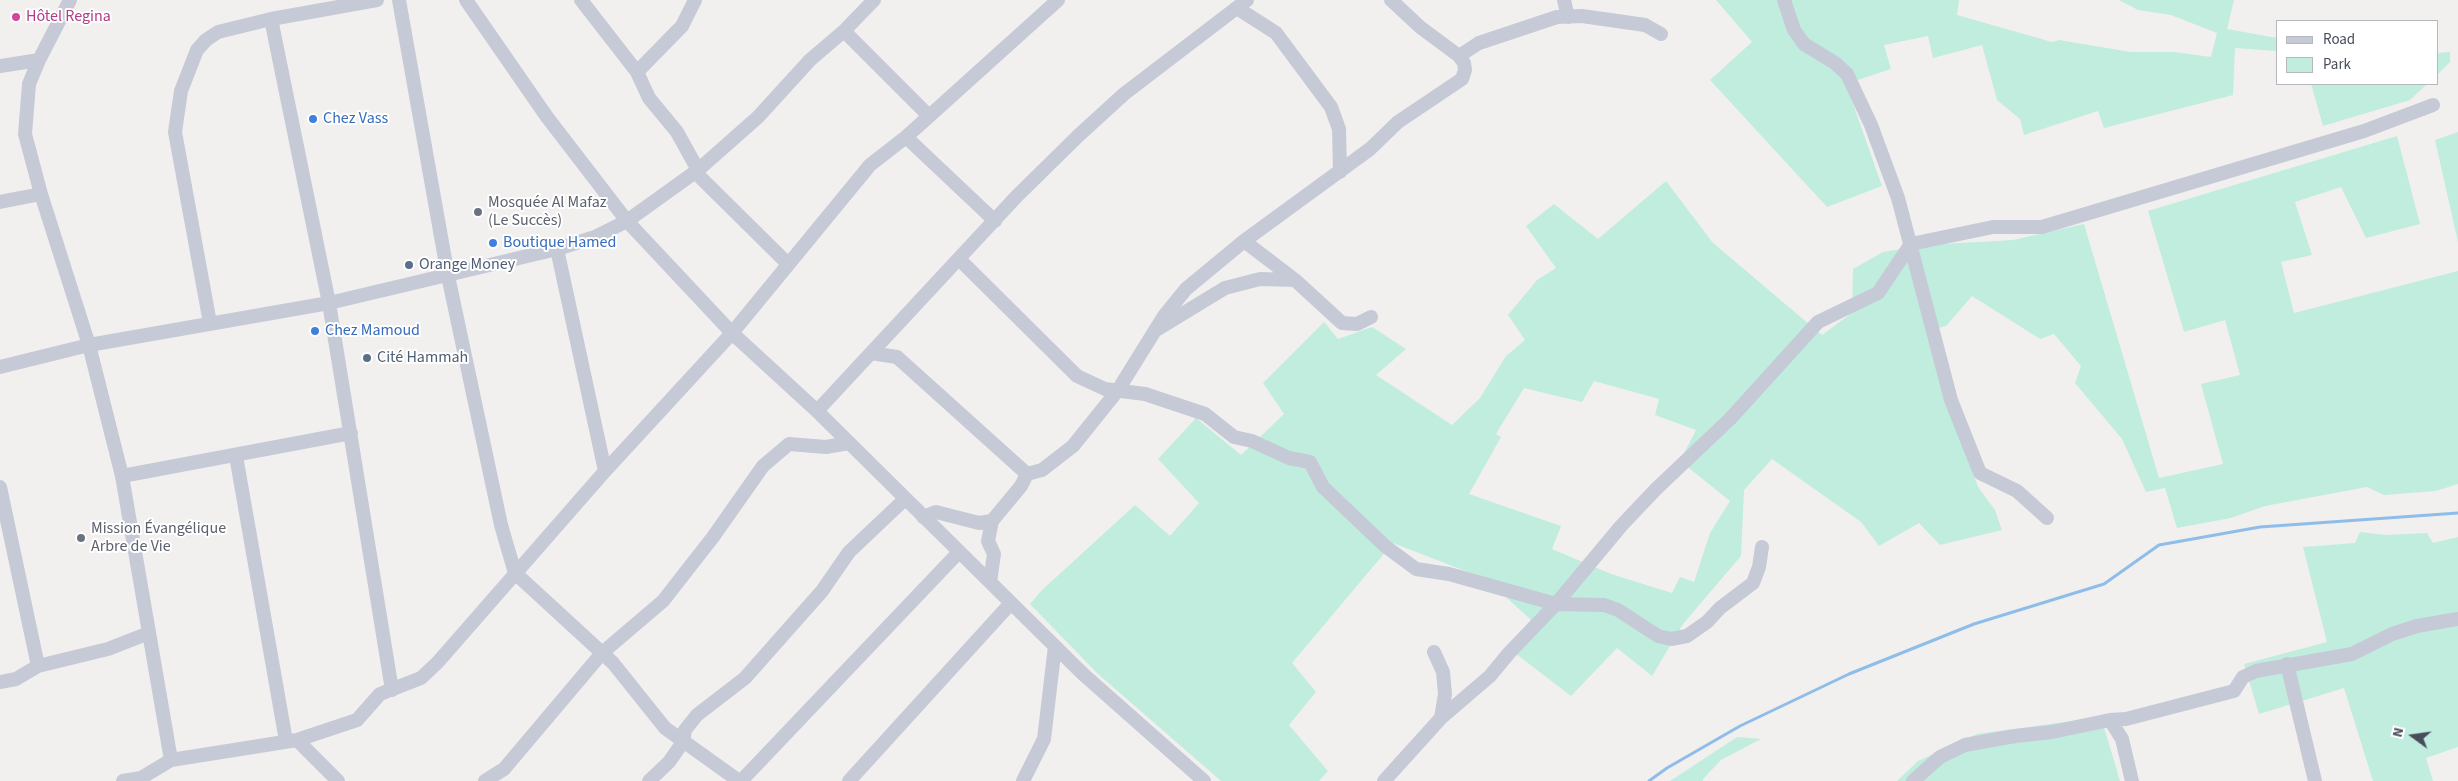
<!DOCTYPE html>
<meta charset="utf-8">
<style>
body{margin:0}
#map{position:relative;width:2458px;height:781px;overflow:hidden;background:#f2f0ef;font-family:"Source Sans 3",sans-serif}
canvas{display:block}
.legend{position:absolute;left:2276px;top:20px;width:162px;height:65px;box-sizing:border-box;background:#fff;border:1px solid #b6b8be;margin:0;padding:6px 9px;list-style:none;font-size:15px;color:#484d5c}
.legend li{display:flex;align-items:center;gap:10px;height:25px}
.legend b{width:25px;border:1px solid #b6b8be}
.north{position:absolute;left:2388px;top:711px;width:50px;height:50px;-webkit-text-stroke:4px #fff;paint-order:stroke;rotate:284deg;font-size:14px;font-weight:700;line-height:20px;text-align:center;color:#484d5c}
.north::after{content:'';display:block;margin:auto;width:18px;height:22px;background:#484d5c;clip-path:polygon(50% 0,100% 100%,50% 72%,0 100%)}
</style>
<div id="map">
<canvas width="2458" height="781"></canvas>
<ul class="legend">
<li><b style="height:6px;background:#c6cad6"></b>Road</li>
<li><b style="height:14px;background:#c0edde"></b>Park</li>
</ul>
<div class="north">N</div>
</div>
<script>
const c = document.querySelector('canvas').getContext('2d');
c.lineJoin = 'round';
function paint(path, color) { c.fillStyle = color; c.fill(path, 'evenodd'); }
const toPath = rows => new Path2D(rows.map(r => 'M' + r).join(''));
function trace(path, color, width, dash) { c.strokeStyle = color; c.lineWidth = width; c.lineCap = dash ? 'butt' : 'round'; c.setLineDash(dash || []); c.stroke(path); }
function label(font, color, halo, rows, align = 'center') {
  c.font = font + ' "Source Sans 3",sans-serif'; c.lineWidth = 4; c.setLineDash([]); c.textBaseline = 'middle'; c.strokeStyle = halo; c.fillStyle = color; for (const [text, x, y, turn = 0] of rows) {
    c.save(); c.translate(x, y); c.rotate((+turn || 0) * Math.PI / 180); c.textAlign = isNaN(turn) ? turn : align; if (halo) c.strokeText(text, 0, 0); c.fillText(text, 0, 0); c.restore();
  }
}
const green = toPath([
 [1716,0,1959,0,1957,15,2052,42,2059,40,2131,52,2175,52,2211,57,2217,33,2171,15,2138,10,2119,0,2234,0,2227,29,2277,38,2277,51,2235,48,2233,95,2104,128,2098,111,2024,135,2020,119,1997,100,1982,45,1933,58,1928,36,1884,45,1891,69,1846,84,1882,186,1827,207,1710,80,1752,42],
 [2450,52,2450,62,2437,75,2437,53],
 [2311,84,2427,84,2410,100,2323,126],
 [2458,132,2458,242,2435,140],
 [2397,136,2420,224,2366,238,2341,187,2295,202,2312,255,2281,262,2294,313,2458,271,2458,484,2436,491,2384,495,2367,487,2265,506,2231,518,2177,528,2165,488,2146,492,2122,439,2075,383,2081,366,2054,334,2040,339,1972,296,1946,326,1934,329,1952,417,1978,487,1995,510,2002,530,1940,545,1919,523,1879,546,1861,522,1772,459,1744,490,1741,556,1683,624,1652,676,1617,648,1571,696,1507,647,1531,620,1486,579,1393,543,1292,663,1316,692,1289,725,1328,771,1319,781,1221,781,1097,673,1030,604,1041,591,1135,505,1170,536,1199,503,1158,459,1196,418,1241,455,1284,414,1263,383,1324,322,1338,339,1372,327,1406,349,1376,375,1452,425,1480,398,1506,356,1525,340,1508,315,1537,280,1556,268,1526,226,1554,204,1598,239,1666,181,1713,243,1822,335,1852,313,1853,269,1883,252,1924,245,2013,240,2084,224,2159,478,2223,464,2201,384,2240,375,2225,320,2184,332,2148,211],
 [1594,381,1659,399,1655,415,1696,430,1680,461,1730,501,1710,533,1694,582,1680,577,1672,593,1611,574,1552,549,1561,526,1469,494,1501,437,1496,434,1524,388,1582,402],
 [2360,532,2386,535,2427,533,2433,543,2458,537,2458,747,2426,758,2433,781,2373,781,2344,688,2259,714,2244,664,2327,642,2303,547,2355,543],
 [2101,717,2120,781,1897,781,1918,761,1977,734],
 [1737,737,1761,739,1721,760,1703,779,1703,781,1670,781]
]);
const stream = toPath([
 [1649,781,1667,768,1740,726,1849,674,1974,624,2104,584,2159,545,2260,527,2458,513]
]);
const minor = toPath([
 [70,0,39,60,29,84,25,134,41,194,89,345,122,476,171,760],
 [399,0,448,276,501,525,515,573,613,663,665,728,739,781],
 [466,0,547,117,627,221,732,333,817,411,1083,674,1204,781],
 [1564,0,1568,17],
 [1784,0,1794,30,1804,44,1835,63,1847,74,1871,125,1898,198,1951,400,1980,473,2017,491,2047,518],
 [1237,8,1276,33,1331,107,1339,129,1340,172],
 [271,19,329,303,392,690],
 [844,31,929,116],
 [1459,56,1479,43,1557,17,1582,16,1645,25,1661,34],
 [0,66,39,60],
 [637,72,682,26,695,0],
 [906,137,995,221],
 [0,202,41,194],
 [1244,241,1295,280,1342,323,1357,324,1371,317],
 [557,249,605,471],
 [960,260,1077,376,1105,389,1145,394,1205,414,1234,437,1252,441,1289,458,1310,462,1323,487,1385,546,1416,569,1449,574,1556,604,1604,605,1618,610,1658,636,1671,639,1687,636,1707,622,1720,608,1753,583,1759,567,1762,547],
 [787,263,700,177,698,170,758,117,810,60,844,31,874,0],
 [210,323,175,132,181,91,197,50,206,40,218,32,271,19,377,0],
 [1156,330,1225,288,1260,279,1295,280],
 [871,353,897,357,1027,474],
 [0,367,89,345,329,303,557,249,595,237,627,221,698,170,677,132,649,98,637,72,581,0],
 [817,411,1016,197,1078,136,1124,94,1247,0],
 [236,456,286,741],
 [122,476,351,433],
 [0,487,38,666],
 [923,517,936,512,979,523,992,521,1021,486,1027,474,1042,470,1073,446,1118,390,1164,316,1186,289,1244,241,1370,149,1398,122,1462,79,1465,70,1464,63,1459,56,1420,27,1391,0],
 [990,582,994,554,988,541,992,521],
 [1434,652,1443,672,1445,694,1441,718],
 [2287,664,2315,781],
 [0,682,16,679,38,666,108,649,149,633],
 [2110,720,2122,739,2132,781],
 [297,740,338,781],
 [123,781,141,778,171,760,297,740,357,720,380,694,421,678,438,662,605,471,732,333,870,165,906,137,1058,0],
 [485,781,504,769,602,653,663,601,713,537,763,466,789,444,826,447,849,443],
 [649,781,669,762,683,742,685,730,697,715,745,678,822,591,849,552,905,499],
 [741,781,959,552],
 [849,781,1011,603],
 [1023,781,1044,739,1055,646],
 [1384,781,1441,718,1490,676,1509,653,1556,604,1621,526,1656,489,1730,419,1818,322,1878,293,1911,244,1993,227,2042,227,2364,131,2433,105],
 [1913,781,1940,757,1965,745,2015,736,2052,732,2110,720,2126,719,2234,691,2243,677,2256,671,2352,654,2392,634,2417,626,2458,619]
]);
const markers = [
 [16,17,5,"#d1479c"],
 [313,119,5,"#3f7fe0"],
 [478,212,5,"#6b7280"],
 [493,243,5,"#3f7fe0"],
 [409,265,5,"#5c6f8a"],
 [315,331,5,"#3f7fe0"],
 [367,358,5,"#5c6f8a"],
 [81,538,5,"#6b7280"]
];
const hotelNames = [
 ["Hôtel Regina",26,17]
];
const shopNames = [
 ["Chez Vass",323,119],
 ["Boutique Hamed",503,243],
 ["Chez Mamoud",325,331]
];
const worshipNames = [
 ["Mosquée Al Mafaz",488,203],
 ["(Le Succès)",488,221],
 ["Mission Évangélique",91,529],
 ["Arbre de Vie",91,547]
];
const serviceNames = [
 ["Orange Money",419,265],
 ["Cité Hammah",377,358]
];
paint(green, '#c0edde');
trace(stream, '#8ebde9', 3);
trace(minor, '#c6cad6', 14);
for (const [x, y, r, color] of markers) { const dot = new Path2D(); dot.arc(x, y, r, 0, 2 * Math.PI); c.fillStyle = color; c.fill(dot); trace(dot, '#fff', 2); }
label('16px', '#b23c85', '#fff', hotelNames, 'left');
label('16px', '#366cbe', '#fff', shopNames, 'left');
label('16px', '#5b616d', '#fff', worshipNames, 'left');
label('16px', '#4e5e75', '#fff', serviceNames, 'left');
</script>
